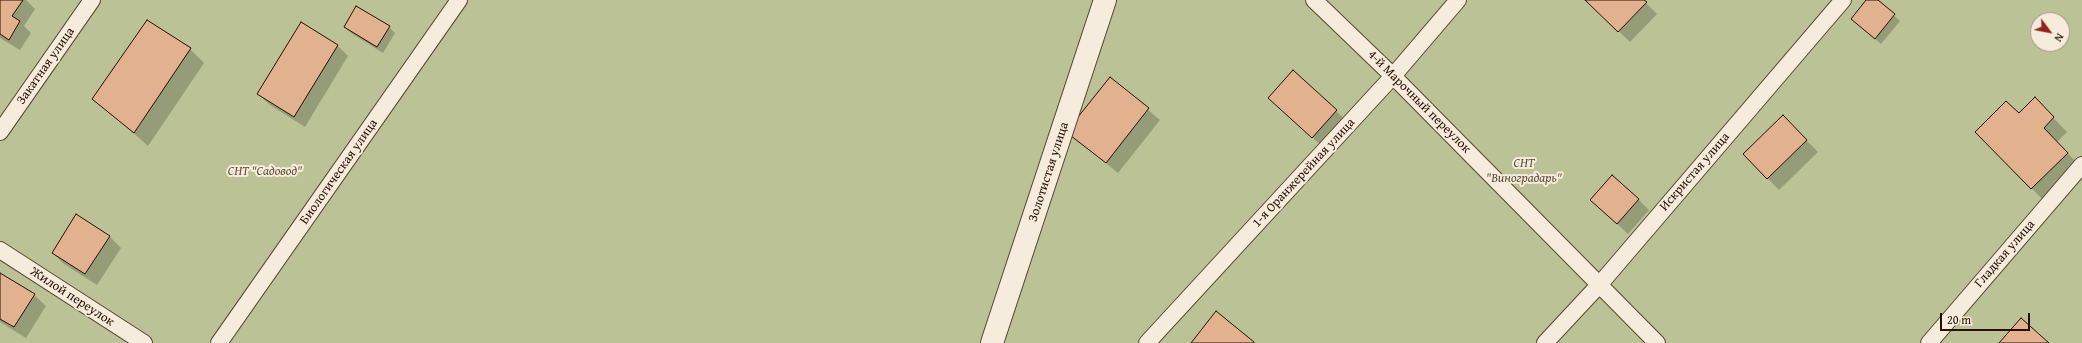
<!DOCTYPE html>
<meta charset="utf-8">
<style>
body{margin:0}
#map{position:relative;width:2082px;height:343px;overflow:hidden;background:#f1e2ca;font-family:"Gentium Book Plus",serif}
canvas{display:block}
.north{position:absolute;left:2030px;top:12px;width:40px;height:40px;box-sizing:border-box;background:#f6ecdd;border:1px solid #a49485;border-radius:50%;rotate:122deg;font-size:11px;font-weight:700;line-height:16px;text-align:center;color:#280f00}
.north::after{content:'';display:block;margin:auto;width:14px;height:18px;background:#8f2418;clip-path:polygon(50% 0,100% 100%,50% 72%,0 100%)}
.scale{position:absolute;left:1940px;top:313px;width:90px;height:18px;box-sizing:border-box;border:2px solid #280f00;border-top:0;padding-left:5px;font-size:12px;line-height:14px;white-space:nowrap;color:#280f00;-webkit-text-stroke:3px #f6ecdd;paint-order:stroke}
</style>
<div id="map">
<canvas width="2082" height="343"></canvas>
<div class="north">N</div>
<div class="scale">20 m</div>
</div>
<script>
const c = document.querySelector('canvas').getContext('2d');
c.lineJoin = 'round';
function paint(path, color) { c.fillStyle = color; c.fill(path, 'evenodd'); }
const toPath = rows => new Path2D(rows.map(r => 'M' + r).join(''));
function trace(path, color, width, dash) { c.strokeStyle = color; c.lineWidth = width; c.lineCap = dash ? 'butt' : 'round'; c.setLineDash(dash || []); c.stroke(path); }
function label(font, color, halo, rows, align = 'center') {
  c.font = font + ' "Gentium Book Plus",serif'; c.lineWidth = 4; c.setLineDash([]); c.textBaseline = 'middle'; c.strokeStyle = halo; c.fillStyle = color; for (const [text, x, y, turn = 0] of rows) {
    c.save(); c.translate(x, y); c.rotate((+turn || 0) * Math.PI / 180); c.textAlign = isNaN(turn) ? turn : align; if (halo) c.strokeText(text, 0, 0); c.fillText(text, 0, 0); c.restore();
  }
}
const green = toPath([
 [0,0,2082,0,2082,343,0,343],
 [2038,20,2062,20,2062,44,2038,44]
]);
const shadow = toPath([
 [0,0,26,0,35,9,24,26,31,33,20,50,0,38],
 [1586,0,1643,0,1657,14,1630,42],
 [1868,0,1876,0,1900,21,1881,44,1852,19],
 [345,27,389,27,395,33,383,53,351,33],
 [337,45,348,56,305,127,270,105,258,94],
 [190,49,204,63,148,146,94,98],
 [1293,72,1348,122,1324,148,1281,109],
 [1110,78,1160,120,1118,173,1068,132],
 [2035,99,2067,132,2057,142,2081,167,2046,203,1976,132,2019,115],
 [1783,117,1818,152,1779,190,1744,154],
 [1638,199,1649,210,1628,234,1603,211],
 [76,215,110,237,121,248,97,285,64,264,53,253],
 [0,274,34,295,46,306,26,338,0,322]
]);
const building = toPath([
 [0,0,23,0,12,16,20,21,9,40,0,34,0,0],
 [1585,0,1644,0,1647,2,1618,32,1585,0],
 [1866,0,1878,0,1895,14,1875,39,1851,19,1866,0],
 [356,6,390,26,377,47,344,27,356,6],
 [147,20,191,48,134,133,92,99,147,20],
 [301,22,338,45,294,117,257,94,301,22],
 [1293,70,1337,110,1312,138,1268,98,1293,70],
 [1110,77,1149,108,1106,163,1066,132,1110,77],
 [2035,97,2054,117,2044,128,2068,153,2031,189,1975,132,2006,101,2019,113,2035,97],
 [1783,115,1807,140,1767,179,1743,154,1783,115],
 [1612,175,1639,199,1617,224,1590,200,1612,175],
 [76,214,110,236,85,274,52,253,76,214],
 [0,273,35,294,14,327,0,319,0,273],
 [1216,311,1254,342,1254,343,1191,343,1216,311],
 [2021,318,2049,343,1999,343,2021,318]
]);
const lane = toPath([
 [1314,0,1393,76,1657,343],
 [0,132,92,0],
 [0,250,144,343],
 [219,343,459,0],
 [1147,343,1393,76,1458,0],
 [1545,343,1600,284,1843,0],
 [1929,343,2082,165]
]);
const street = toPath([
 [992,343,1105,0]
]);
const streetNames = [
 ["Закатная улица",46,66,-55],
 ["4-й Марочный переулок",1419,102,45],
 ["Биологическая улица",339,172,-55],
 ["Золотистая улица",1049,172,-72],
 ["Искристая улица",1695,172,-49],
 ["1-я Оранжерейная улица",1304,173,-47],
 ["Гладкая улица",2005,254,-49],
 ["Жилой переулок",72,297,33]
];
const parkNames = [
 ["СНТ",1524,164],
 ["\"Виноградарь\"",1524,179],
 ["СНТ \"Садовод\"",265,172]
];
paint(green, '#bbc396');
paint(shadow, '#0003');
paint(building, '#e2b18f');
trace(building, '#280f00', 1);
trace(lane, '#5a4432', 18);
trace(street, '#5a4432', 24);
trace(lane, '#f6ecdd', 16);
trace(street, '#f6ecdd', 22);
label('13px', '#280f00', '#f6ecdd', streetNames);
label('italic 13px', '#5b4e34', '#f6ecdd', parkNames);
</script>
